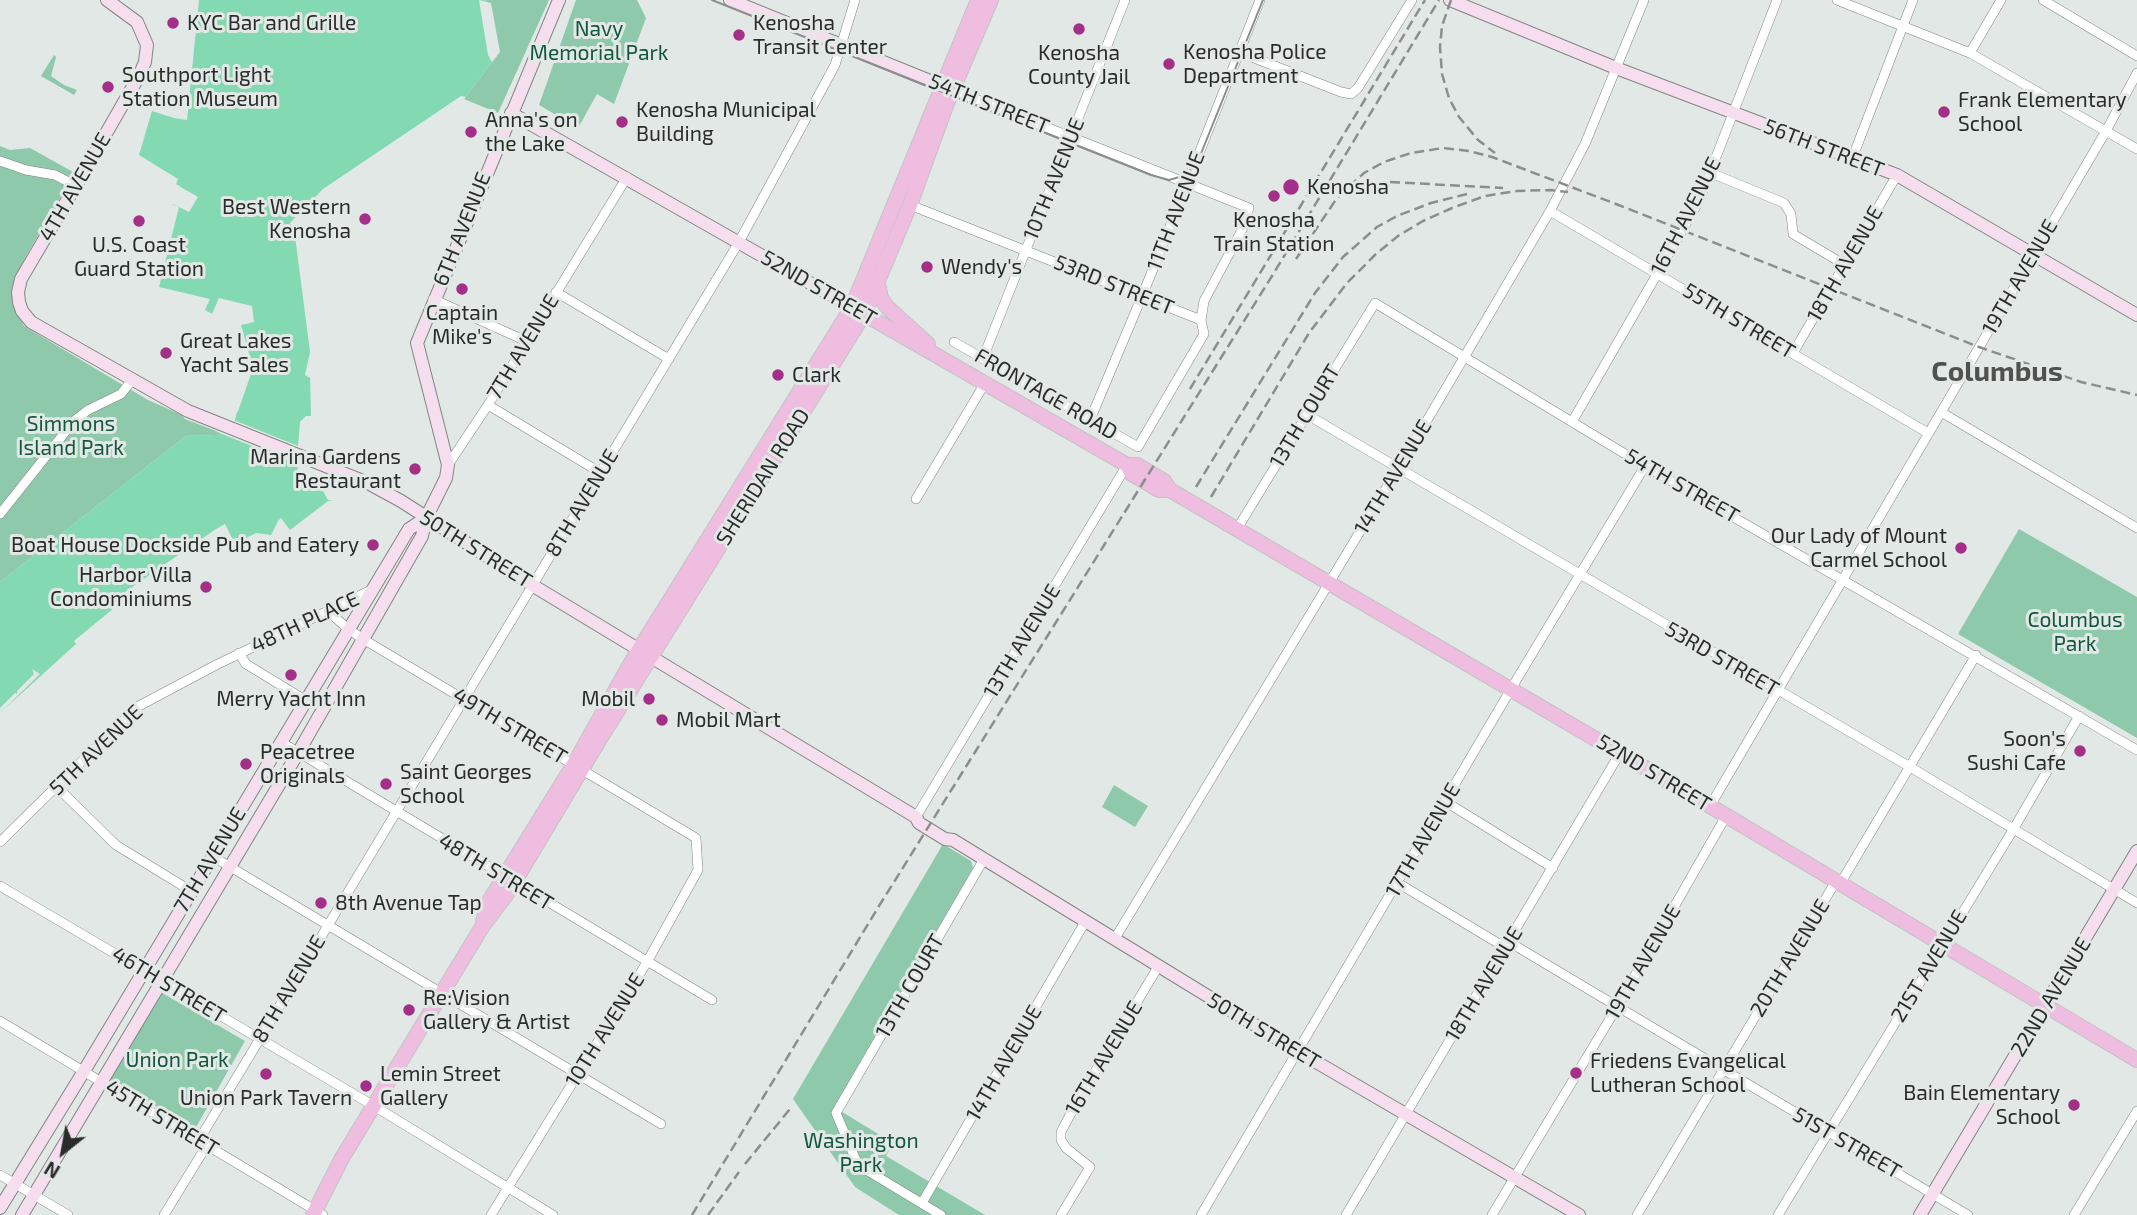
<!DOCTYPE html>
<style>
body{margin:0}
#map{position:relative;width:2137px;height:1215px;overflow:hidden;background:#e2e8e5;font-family:"Exo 2",sans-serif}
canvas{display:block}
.north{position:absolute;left:28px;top:1117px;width:70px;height:70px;-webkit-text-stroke:5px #e2e8e5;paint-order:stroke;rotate:211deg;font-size:19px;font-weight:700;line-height:28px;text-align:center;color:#2a2c2b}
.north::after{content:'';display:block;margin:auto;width:24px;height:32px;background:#2a2c2b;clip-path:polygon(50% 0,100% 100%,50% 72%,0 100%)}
</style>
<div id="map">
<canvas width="2137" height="1215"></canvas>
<div class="north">N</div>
</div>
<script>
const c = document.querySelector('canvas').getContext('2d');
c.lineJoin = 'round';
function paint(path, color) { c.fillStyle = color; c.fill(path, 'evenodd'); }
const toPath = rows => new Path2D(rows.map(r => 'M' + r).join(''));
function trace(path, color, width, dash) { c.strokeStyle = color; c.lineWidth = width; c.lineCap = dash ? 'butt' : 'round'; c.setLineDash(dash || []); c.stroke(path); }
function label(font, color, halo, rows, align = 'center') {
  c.font = font + ' "Exo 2",sans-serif'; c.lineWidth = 6; c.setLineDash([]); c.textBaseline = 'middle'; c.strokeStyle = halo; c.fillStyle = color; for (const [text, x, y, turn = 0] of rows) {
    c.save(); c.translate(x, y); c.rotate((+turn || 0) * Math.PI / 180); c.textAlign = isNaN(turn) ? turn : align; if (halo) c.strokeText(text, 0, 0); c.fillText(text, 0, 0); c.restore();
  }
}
const green = toPath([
 [484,0,549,0,498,113,464,99,497,56,487,1],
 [576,0,637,0,646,18,614,104,597,94,578,128,539,105],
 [54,55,56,57,51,76,64,85,77,90,74,95,41,76],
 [0,146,10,150,30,148,75,173,26,256,13,283,12,303,24,326,148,400,182,415,185,419,221,433,235,421,237,412,250,418,217,436,187,435,0,582],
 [2019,529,2137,597,2137,738,1958,634],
 [1114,785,1148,806,1135,827,1102,807],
 [943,844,971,861,973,868,834,1107,893,1143,886,1156,985,1215,899,1215,855,1187,793,1099],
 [159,991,245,1041,195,1129,109,1079]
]);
const water = toPath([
 [199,0,484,0,487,1,497,56,464,99,320,197,294,222,313,350,310,373,311,416,308,418,304,468,333,500,328,501,290,530,281,518,278,521,271,535,256,533,235,544,225,524,216,529,112,601,114,608,74,641,76,644,0,713,0,582,187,435,217,436,221,433,235,420,253,368,241,325,254,322,252,306,219,298,212,314,205,310,210,299,159,287,179,207,172,204,181,187,176,184,178,179,139,155,152,111,174,118,187,120]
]);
const pier = toPath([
 [479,0,491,3,500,52,492,62,488,55],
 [461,96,466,97,463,100,322,200,296,225,301,235,304,277,316,350,310,378,305,375,310,352,295,236,290,223,323,189],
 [177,185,198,197,189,212,169,202],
 [306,416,311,416,308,468,310,472,329,485,336,498,334,500,328,500,322,489,303,478,298,471,297,464,217,432,231,419,298,446,300,422],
 [32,669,40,674,0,713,0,708,15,693,17,694,17,691,34,674]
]);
const street = toPath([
 [1837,0,1970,53,2137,149],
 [2043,0,2137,56],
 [1239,52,1341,92,1351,94,1358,88,1412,0],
 [1970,53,2001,0],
 [953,90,1249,208,1244,226,1204,301,1201,320,1204,334,1138,447,954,342],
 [1852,159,1913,0],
 [0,161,26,170,55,175,76,186],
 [1711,173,1784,203,1791,214,1793,234,1845,265],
 [910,205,1201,320],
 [1550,211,1928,433],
 [556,292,669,359],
 [433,299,526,341],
 [1793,353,1897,175],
 [983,358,1125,0],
 [488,405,601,473],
 [1941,412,2137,528],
 [1306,414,1910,767,2137,903],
 [1090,420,1145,289,1260,0],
 [1572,422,1699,201,1777,0],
 [448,465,488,405,627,177],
 [916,499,985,383],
 [0,514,74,421,88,410,121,394,132,380],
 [1237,529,1375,303,1645,466,2137,750],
 [328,611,348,629,363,639,696,838,698,870,647,962,491,1215],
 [239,653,246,664,305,700],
 [281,742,712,1000],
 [57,787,116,845,191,891],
 [1446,802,1553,868],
 [1710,806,2106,131,2137,73],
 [916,817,1127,465],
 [0,842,137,707,216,665,371,590],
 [212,856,661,1124],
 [1398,883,1506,948],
 [1840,884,1976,655],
 [0,886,374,1106,553,1215],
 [1114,940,1432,412,1550,211,1585,144,1644,0],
 [1509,942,1968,1215],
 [0,1021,323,1215],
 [199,1140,739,242,835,65,855,0],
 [0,1175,68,1215],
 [922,1203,1085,922],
 [164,1215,207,1145],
 [941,1215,858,1165,836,1113,984,859],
 [1061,1215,1090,1167,1066,1148,1061,1140,1061,1132,1078,1100,1158,967],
 [1201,1215,1511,689,1645,466],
 [1346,1215,1620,753],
 [1492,1215,1617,1007,1726,816],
 [1637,1215,1836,881],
 [1778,1215,2013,830,2079,716],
 [2074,1215,2137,1111]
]);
const secondary = toPath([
 [107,0,137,22,147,45,145,62,139,76,85,170,21,279,18,292,19,302,22,311,31,322,188,411,368,483,401,501,532,585,916,817,919,823,945,839,953,840,1299,1052,1579,1215],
 [730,0,950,89],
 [1450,0,1616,68,1897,175,2137,315],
 [511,113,852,307],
 [0,1208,84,1071,409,529,426,518],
 [22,1215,298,753,422,536,426,518,446,478,448,465,417,343,559,0],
 [1920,1215,2137,851]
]);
const primary = toPath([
 [878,284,881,298,887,307,928,344],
 [852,307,1127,465,1137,465,1164,481,1170,490,1710,806,2137,1060],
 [1127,465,1132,474,1159,490,1170,490],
 [483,922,488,903,574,764,632,661,852,307,978,0],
 [313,1215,342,1158,482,927,509,891,600,739,864,314,910,205,947,103,991,0]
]);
const tram = toPath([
 [712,0,1068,142,1151,175,1169,180,1186,175,1198,161,1263,0]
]);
const rail = toPath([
 [1451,0,1442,26,1440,47,1442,74,1449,98,1459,117,1478,140,1495,153],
 [1390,182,1503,188],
 [1296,259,1337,198,1364,173,1384,162,1411,153,1443,148,1469,151,1492,157,1616,204,1979,347,2081,382,2137,395],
 [1190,389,1425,0],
 [1196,487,1315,293,1343,257,1377,227,1397,216,1431,203,1467,194],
 [1211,497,1309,333,1347,283,1376,254,1398,236,1423,221,1452,208,1485,196,1517,191,1550,190,1568,192],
 [745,1164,790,1109],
 [692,1215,879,906,1272,276,1439,0],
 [708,1215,739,1172]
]);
const markers = [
 [173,23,7,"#a42f88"],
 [1079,29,7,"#a42f88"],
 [739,35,7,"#a42f88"],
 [1169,64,7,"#a42f88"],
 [108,87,7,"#a42f88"],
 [1944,112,7,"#a42f88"],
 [622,122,7,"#a42f88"],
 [471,132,7,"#a42f88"],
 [1291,187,9,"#a42f88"],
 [1274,196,7,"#a42f88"],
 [365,219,7,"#a42f88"],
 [139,221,7,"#a42f88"],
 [927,267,7,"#a42f88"],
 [462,289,7,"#a42f88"],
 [166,353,7,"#a42f88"],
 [778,375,7,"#a42f88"],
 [415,469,7,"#a42f88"],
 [373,545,7,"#a42f88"],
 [1961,548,7,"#a42f88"],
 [206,587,7,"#a42f88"],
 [291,675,7,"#a42f88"],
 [649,699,7,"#a42f88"],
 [662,720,7,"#a42f88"],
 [2080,751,7,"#a42f88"],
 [246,764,7,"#a42f88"],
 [386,784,7,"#a42f88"],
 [321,903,7,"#a42f88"],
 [409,1010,7,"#a42f88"],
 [1576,1073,7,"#a42f88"],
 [266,1074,7,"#a42f88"],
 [366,1086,7,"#a42f88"],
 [2074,1105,7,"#a42f88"]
];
const poiNames = [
 ["KYC Bar and Grille",187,23],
 ["Kenosha",753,23],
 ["Transit Center",753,47],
 ["Kenosha Police",1183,52],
 ["Department",1183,76],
 ["Kenosha",1079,53,"center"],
 ["County Jail",1079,77,"center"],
 ["Southport Light",122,75],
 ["Station Museum",122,99],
 ["Frank Elementary",1958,100],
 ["School",1958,124],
 ["Kenosha Municipal",636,110],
 ["Building",636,134],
 ["Anna's on",485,120],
 ["the Lake",485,144],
 ["Kenosha",1307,187],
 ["Best Western",351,207,"right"],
 ["Kenosha",351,231,"right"],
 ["Kenosha",1274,220,"center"],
 ["Train Station",1274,244,"center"],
 ["U.S. Coast",139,245,"center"],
 ["Guard Station",139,269,"center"],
 ["Wendy's",941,267],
 ["Captain",462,313,"center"],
 ["Mike's",462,337,"center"],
 ["Great Lakes",180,341],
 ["Yacht Sales",180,365],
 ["Clark",792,375],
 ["Marina Gardens",401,457,"right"],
 ["Restaurant",401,481,"right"],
 ["Our Lady of Mount",1947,536,"right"],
 ["Carmel School",1947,560,"right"],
 ["Boat House Dockside Pub and Eatery",359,545,"right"],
 ["Harbor Villa",192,575,"right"],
 ["Condominiums",192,599,"right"],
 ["Merry Yacht Inn",291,699,"center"],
 ["Mobil",635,699,"right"],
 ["Mobil Mart",676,720],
 ["Soon's",2066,739,"right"],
 ["Sushi Cafe",2066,763,"right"],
 ["Peacetree",260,752],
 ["Originals",260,776],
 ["Saint Georges",400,772],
 ["School",400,796],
 ["8th Avenue Tap",335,903],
 ["Re:Vision",423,998],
 ["Gallery & Artist",423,1022],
 ["Friedens Evangelical",1590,1061],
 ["Lutheran School",1590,1085],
 ["Lemin Street",380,1074],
 ["Gallery",380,1098],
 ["Bain Elementary",2060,1093,"right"],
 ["School",2060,1117,"right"],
 ["Union Park Tavern",266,1098,"center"]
];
const parkNames = [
 ["Navy",599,29],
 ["Memorial Park",599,53],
 ["Simmons",71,424],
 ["Island Park",71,448],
 ["Columbus",2075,620],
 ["Park",2075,644],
 ["Union Park",177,1060],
 ["Washington",861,1141],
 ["Park",861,1165]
];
const streetNames = [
 ["54TH STREET",989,104,22],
 ["56TH STREET",1824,148,21],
 ["10TH AVENUE",1054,179,-68],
 ["4TH AVENUE",75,187,-60],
 ["11TH AVENUE",1176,211,-69],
 ["16TH AVENUE",1686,216,-63],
 ["6TH AVENUE",462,229,-68],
 ["18TH AVENUE",1845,264,-60],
 ["19TH AVENUE",2020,277,-60],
 ["53RD STREET",1114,285,22],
 ["52ND STREET",819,288,30],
 ["55TH STREET",1739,321,31],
 ["7TH AVENUE",523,347,-59],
 ["FRONTAGE ROAD",1046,394,30],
 ["13TH COURT",1305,416,-59],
 ["SHERIDAN ROAD",763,477,-58],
 ["14TH AVENUE",1393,477,-59],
 ["54TH STREET",1682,486,30],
 ["8TH AVENUE",582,503,-59],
 ["50TH STREET",476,549,32],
 ["48TH PLACE",305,622,-25],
 ["13TH AVENUE",1022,641,-59],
 ["53RD STREET",1722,659,30],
 ["49TH STREET",510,726,31],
 ["5TH AVENUE",96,750,-44],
 ["52ND STREET",1654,773,31],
 ["17TH AVENUE",1423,840,-60],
 ["7TH AVENUE",210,860,-59],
 ["48TH STREET",496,872,31],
 ["20TH AVENUE",1790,958,-59],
 ["19TH AVENUE",1643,962,-60],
 ["21ST AVENUE",1929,966,-59],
 ["18TH AVENUE",1484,984,-59],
 ["46TH STREET",169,985,31],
 ["13TH COURT",910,986,-60],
 ["8TH AVENUE",289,989,-59],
 ["22ND AVENUE",2051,997,-59],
 ["10TH AVENUE",605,1030,-58],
 ["50TH STREET",1264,1031,31],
 ["16TH AVENUE",1104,1058,-59],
 ["14TH AVENUE",1004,1063,-60],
 ["45TH STREET",162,1118,31],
 ["51ST STREET",1847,1143,30]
];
const districtNames = [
 ["Columbus",1997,372]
];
paint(green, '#8fc9ac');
paint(water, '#83dab2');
paint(pier, '#e2e8e5');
trace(street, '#818683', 10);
trace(secondary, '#818683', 14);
trace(primary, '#c3c4c4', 16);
trace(street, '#fff', 9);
trace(secondary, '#f7deef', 12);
trace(primary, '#efbde0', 14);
trace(tram, '#8a8e8c', 2);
trace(rail, '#8a8e8c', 2.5, [10, 5]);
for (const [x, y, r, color] of markers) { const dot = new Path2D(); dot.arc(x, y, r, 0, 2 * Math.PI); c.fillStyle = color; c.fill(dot); trace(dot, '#e2e8e5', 2.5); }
label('21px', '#2a2c2b', '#e2e8e5', poiNames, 'left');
label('21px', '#12573d', '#e2e8e5', parkNames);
label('21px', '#2a2c2b', '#e2e8e5', streetNames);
label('bold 28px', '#4e5350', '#e2e8e5', districtNames);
</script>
